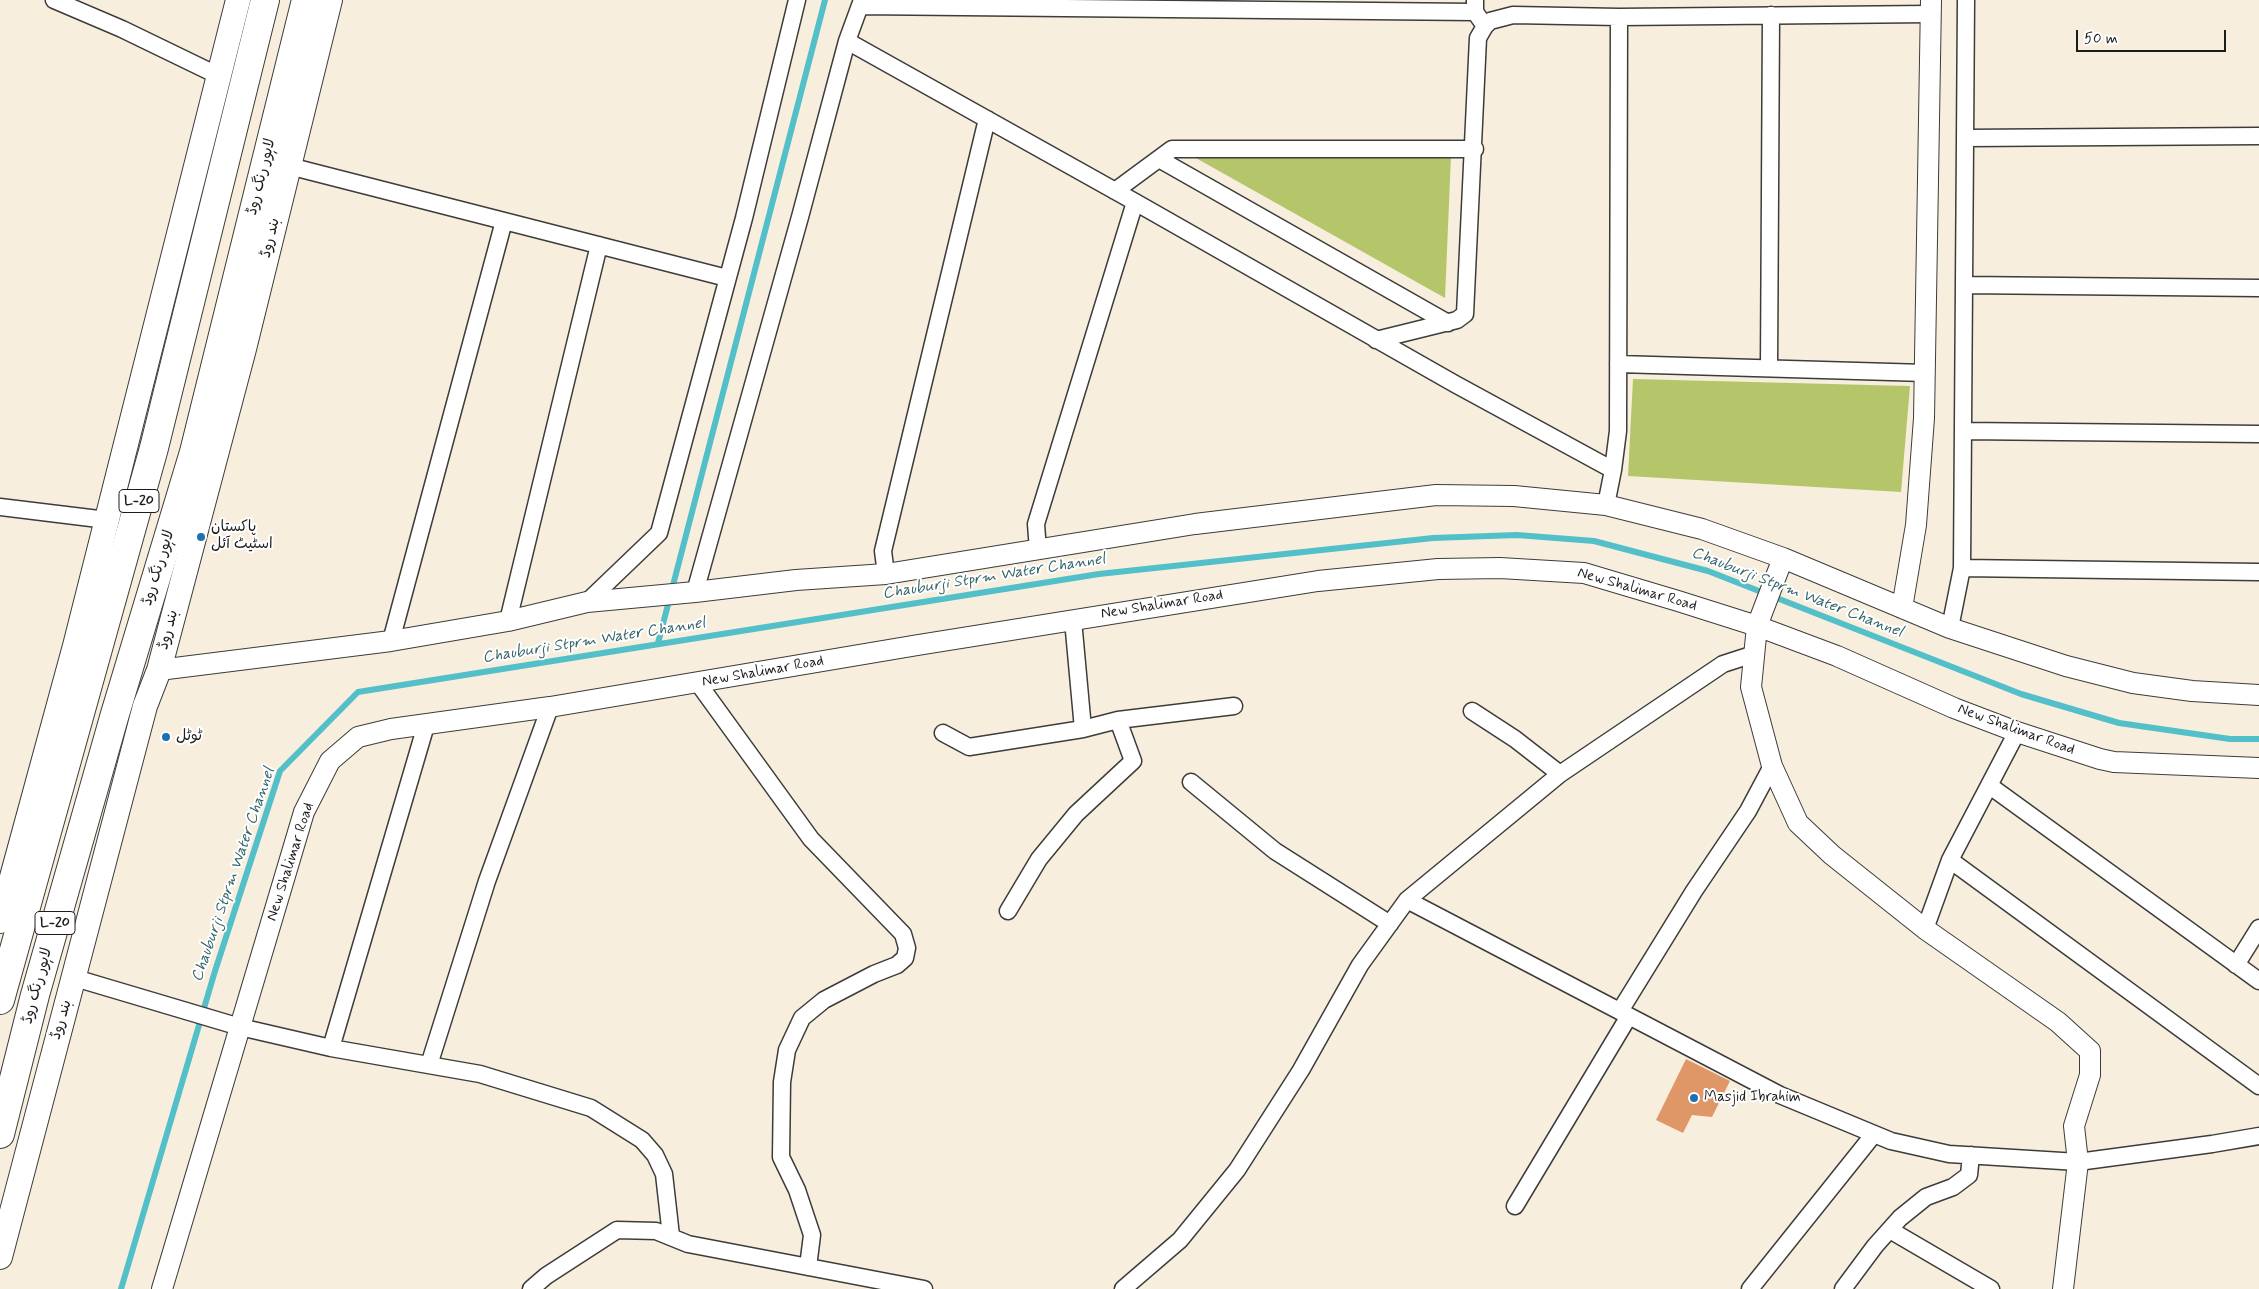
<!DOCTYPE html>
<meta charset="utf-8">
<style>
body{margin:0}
#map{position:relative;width:2259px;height:1289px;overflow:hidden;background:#f8eede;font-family:Mynerve,sans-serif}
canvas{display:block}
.scale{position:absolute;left:2076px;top:30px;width:150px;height:22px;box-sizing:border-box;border:2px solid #1c1c1c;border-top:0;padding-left:6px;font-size:15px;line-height:18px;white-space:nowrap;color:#1c1c1c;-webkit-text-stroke:4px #fff;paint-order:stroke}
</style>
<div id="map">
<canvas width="2259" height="1289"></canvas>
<div class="scale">50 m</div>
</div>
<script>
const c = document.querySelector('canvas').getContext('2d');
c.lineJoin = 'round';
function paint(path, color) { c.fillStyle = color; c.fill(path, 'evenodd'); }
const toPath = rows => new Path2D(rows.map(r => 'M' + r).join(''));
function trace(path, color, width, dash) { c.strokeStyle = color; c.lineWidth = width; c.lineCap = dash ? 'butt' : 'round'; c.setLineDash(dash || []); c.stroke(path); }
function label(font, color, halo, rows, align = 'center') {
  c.font = font + ' Mynerve,"Playpen Sans Arabic",sans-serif'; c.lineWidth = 4; c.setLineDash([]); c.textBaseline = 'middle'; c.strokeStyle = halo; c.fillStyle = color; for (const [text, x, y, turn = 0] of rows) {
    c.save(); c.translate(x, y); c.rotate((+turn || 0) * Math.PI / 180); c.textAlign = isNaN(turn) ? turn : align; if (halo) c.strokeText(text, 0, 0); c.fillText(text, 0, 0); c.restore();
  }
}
const green = toPath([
 [1187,153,1451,156,1445,298],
 [1633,379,1910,386,1901,492,1628,476]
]);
const stream = toPath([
 [658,643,825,0],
 [121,1289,215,971,280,771,358,692,1099,574,1433,538,1517,535,1594,541,1708,571,2021,694,2119,723,2230,739,2259,739]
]);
const building = toPath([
 [1686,1059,1730,1081,1712,1117,1692,1115,1683,1133,1656,1120]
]);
const minor = toPath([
 [54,0,122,29,219,76],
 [860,6,1475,12],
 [1485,26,1490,21,1513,15,1619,17,1930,14],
 [847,41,1135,202,1455,384,1613,470,1606,505],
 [1965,138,2259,136],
 [1159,159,1448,323],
 [289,166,727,278],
 [1115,191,1172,149,1475,149],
 [1964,285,2259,288],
 [1376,340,1457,320,1465,314,1478,38,1485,26,1475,12,1475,0],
 [1618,364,1925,373],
 [1769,368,1771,15],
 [1963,431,2259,434],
 [1613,470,1618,431,1619,17],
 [0,507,107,520],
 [1038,550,1036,524,1135,202],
 [1962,568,2259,572],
 [886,574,883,551,987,119],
 [695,592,800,217,847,41,862,0],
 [587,602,659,533,744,218,797,0],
 [1073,620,1083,729],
 [508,621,599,245],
 [1950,628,1962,568,1966,0],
 [391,641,504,221],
 [698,683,811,839,903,934,907,948,905,958,897,965,874,974,824,1000,802,1018,787,1050,782,1082,781,1157,797,1190,812,1235,808,1267],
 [1472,711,1515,739,1560,774],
 [943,733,969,747,1083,729,1118,720,1234,706],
 [1191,782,1275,851,1390,924],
 [1990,786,2259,981],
 [1950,860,2259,1086],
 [1407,900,1780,1095,1891,1141,1949,1154,2078,1162,2212,1144,2259,1136],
 [1008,911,1039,859,1076,814,1133,761,1118,720],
 [1925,929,1950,860,2017,732],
 [2236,965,2259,928],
 [75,978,240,1027,331,1048,480,1074,591,1108,642,1140,655,1155,664,1174,671,1236],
 [1620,1011,1694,891,1748,811,1772,766],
 [331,1048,426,725],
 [429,1065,487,881,550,707],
 [1515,1206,1629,1016],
 [1890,1230,1991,1289],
 [531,1289,546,1276,617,1230,656,1231,688,1244,924,1289],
 [1123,1289,1180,1240,1237,1170,1301,1070,1360,965,1407,900,1560,774,1723,664,1754,654],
 [1750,1289,1874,1134],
 [1843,1289,1875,1246,1900,1218,1926,1197,1953,1187,1969,1175,1971,1155]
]);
const tertiary = toPath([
 [1783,558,1757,626,1751,687,1772,766,1798,823,1832,855,1925,929,2058,1022,2090,1051,2090,1075,2074,1126,2078,1162,2063,1289],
 [1902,608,1916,525,1924,418,1931,0],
 [159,670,391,641,508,621,587,602,695,592,796,580,886,574,1195,524,1436,495,1514,496,1606,505,1702,529,1783,558,1950,628,2066,666,2133,683,2192,691,2259,695],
 [162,1289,304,812,330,761,358,737,391,729,550,707,918,645,1318,581,1438,569,1500,568,1584,573,1678,601,1757,626,1837,656,1954,708,2017,732,2100,759,2114,762,2259,768]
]);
const secondary = toPath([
 [0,921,75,646,238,0],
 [0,1257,145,706,159,670,244,349,330,0]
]);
const motorway = toPath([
 [0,1000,154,448,265,0],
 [0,1134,35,995,115,714,194,452,306,0]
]);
const markers = [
 [201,537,5,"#1f6fb2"],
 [166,737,5,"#1f6fb2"],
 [1694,1098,5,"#1f6fb2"]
];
const shields = [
 [139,501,40],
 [55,923,40]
];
const shieldNames = [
 ["L-20",139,501],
 ["L-20",55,923]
];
const streetNames = [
 ["لاہور رنگ روڈ",262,177,-76],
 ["بند روڈ",271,238,-76],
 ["لاہور رنگ روڈ",159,568,-73],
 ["New Shalimar Road",1637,590,16],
 ["New Shalimar Road",1162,605,-9],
 ["بند روڈ",169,630,-75],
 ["New Shalimar Road",763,672,-10],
 ["New Shalimar Road",2016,730,20],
 ["New Shalimar Road",291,862,-72],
 ["لاہور رنگ روڈ",38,986,-75],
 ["بند روڈ",62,1020,-73]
];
const poiNames = [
 ["پاکستان",211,528],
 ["اسٹیٹ آئل",211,545],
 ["ٹوٹل",176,737],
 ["Masjid Ibrahim",1704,1098]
];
const waterNames = [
 ["Chauburji Stprm Water Channel",994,577,-9],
 ["Chauburji Stprm Water Channel",1797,593,21],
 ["Chauburji Stprm Water Channel",594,641,-9],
 ["Chauburji Stprm Water Channel",234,875,-71]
];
paint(green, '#b4c669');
trace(stream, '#52bfc9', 6);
paint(building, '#e09768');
trace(minor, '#3d3c39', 19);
trace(tertiary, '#3d3c39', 22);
trace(secondary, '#3d3c39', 26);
trace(motorway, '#3d3c39', 30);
trace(minor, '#fff', 16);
trace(tertiary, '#fff', 20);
trace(secondary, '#fff', 24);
trace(motorway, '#fff', 28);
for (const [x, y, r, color] of markers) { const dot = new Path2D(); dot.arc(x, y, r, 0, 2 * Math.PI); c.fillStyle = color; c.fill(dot); trace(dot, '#fff', 2); }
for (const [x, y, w] of shields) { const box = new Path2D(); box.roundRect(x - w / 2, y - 11.5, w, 23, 4); c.fillStyle = '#fff'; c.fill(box); trace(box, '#1c1c1c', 1); }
label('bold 14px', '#1c1c1c', null, shieldNames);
label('15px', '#1c1c1c', '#fff', streetNames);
label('15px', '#1c1c1c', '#fff', poiNames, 'left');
label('italic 16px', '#34656a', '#fff', waterNames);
</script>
